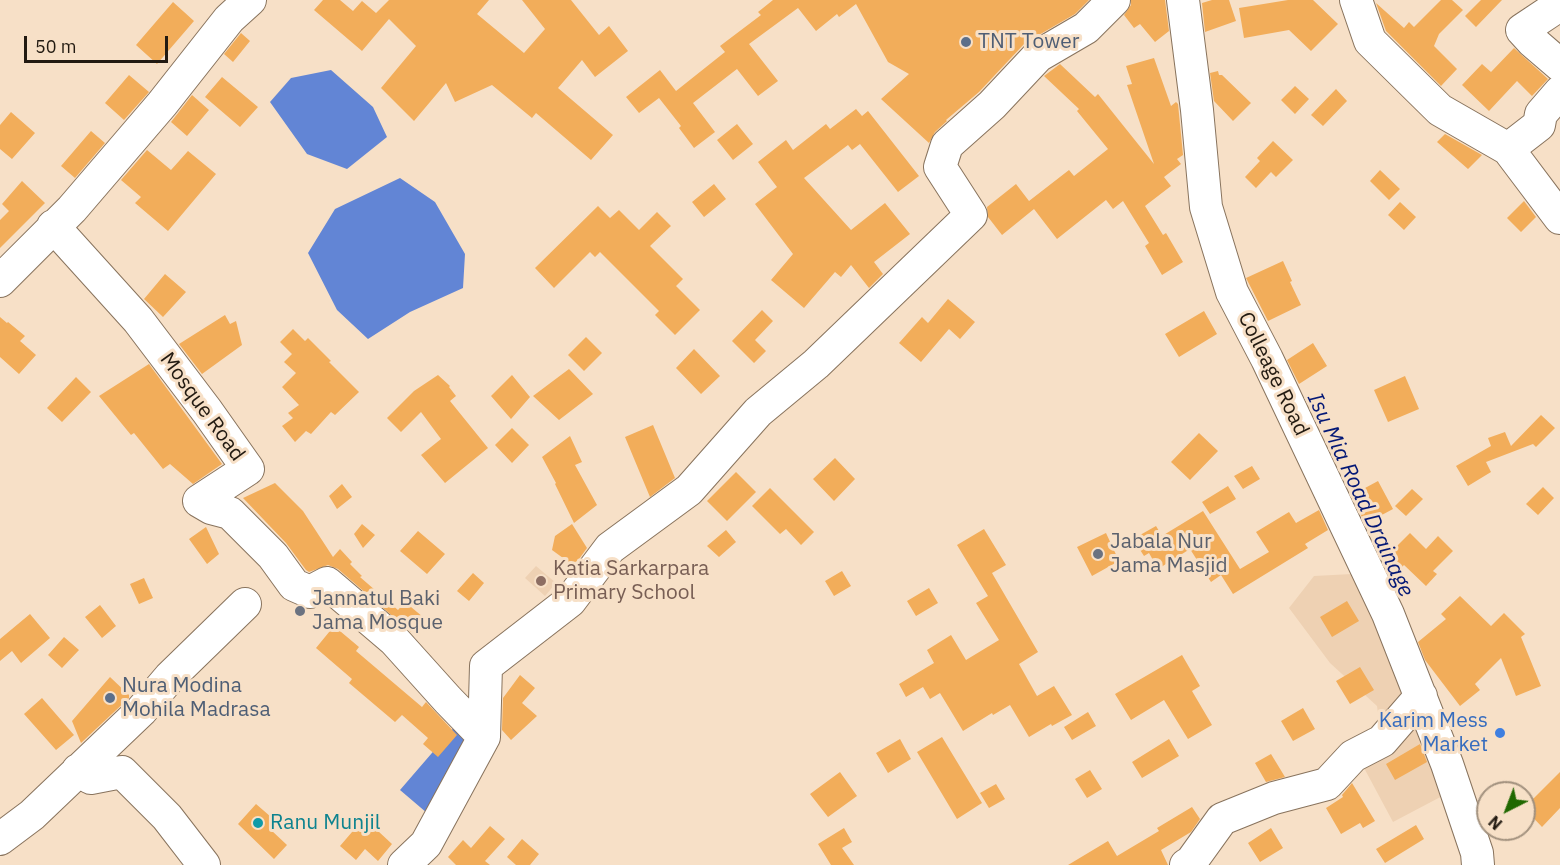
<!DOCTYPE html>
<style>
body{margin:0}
#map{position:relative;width:1560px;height:865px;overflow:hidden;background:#f7e0c7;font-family:"IBM Plex Sans",sans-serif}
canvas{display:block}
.north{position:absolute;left:1476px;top:781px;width:60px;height:60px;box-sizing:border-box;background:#f7e0c7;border:2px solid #a2917e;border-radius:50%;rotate:222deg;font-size:16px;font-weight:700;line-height:24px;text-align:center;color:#221a11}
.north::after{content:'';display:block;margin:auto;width:21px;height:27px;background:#206801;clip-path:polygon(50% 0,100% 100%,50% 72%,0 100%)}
.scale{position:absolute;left:24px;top:36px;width:144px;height:27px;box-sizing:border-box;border:3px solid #221a11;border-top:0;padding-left:8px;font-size:18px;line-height:21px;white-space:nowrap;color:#221a11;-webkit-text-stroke:4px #f7e0c7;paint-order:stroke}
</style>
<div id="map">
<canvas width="1560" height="865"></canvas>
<div class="north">N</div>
<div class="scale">50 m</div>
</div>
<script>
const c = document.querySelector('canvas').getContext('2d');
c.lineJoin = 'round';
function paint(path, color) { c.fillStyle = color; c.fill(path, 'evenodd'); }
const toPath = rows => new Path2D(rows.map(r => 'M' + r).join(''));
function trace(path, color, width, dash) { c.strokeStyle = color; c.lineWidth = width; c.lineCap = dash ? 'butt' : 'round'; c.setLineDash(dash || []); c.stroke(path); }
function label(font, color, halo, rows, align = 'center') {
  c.font = font + ' "IBM Plex Sans",sans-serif'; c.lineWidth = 6; c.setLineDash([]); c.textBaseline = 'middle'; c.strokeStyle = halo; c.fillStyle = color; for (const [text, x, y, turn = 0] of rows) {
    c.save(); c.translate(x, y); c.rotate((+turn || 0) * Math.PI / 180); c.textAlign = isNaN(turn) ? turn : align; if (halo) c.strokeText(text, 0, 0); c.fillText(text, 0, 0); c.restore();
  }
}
const built = toPath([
 [536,566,556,583,545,596,525,578],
 [1352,574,1366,605,1390,647,1448,793,1393,822,1363,766,1381,735,1377,706,1330,663,1289,608,1314,576]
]);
const water = toPath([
 [331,70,373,107,387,137,347,169,307,154,270,102,291,78],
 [400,178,435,202,465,254,463,288,410,312,368,339,337,310,308,253,335,209],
 [463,717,490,740,427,813,400,790]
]);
const building = toPath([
 [323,0,340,0,353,11,362,1,376,13,389,0,489,0,477,14,524,53,545,29,522,0,571,0,599,35,609,26,628,51,595,77,582,60,558,88,613,135,591,160,536,113,532,118,492,85,455,102,446,83,414,121,381,88,416,46,389,19,362,51,314,10],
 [773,0,1089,0,1075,14,1025,43,979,92,946,120,947,121,935,132,929,143,881,99,909,74,888,62,856,4,839,17,837,14,816,31,798,8,749,44,778,81,758,96,737,69,693,103,715,132,694,148,679,128,681,126,659,98,639,113,626,97,660,70,676,91,725,52,720,46,761,15,758,12],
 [1131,0,1165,0,1169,31,1155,42,1140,24,1134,28,1124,15,1131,5],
 [1212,0,1229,0,1236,21,1205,32,1202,3],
 [1288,0,1313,0,1338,24,1311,51,1289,30,1244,38,1239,8],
 [1441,0,1452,0,1463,10,1439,34,1434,46,1457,69,1441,86,1386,31,1376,3,1404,28,1409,22,1414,27],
 [1481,0,1502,0,1476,27,1465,16],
 [173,2,194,21,157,64,136,45],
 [241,33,250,41,233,62,224,54],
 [1514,48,1548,79,1532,96,1517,81,1489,111,1462,85,1482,64,1491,72],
 [1154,58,1171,106,1176,102,1178,104,1183,155,1177,159,1181,164,1164,177,1171,186,1145,206,1163,235,1166,233,1183,262,1162,275,1145,246,1149,243,1123,201,1113,209,1106,200,1057,239,1034,209,1002,235,988,217,987,207,1016,184,1029,201,1069,170,1074,176,1108,149,1077,111,1079,109,1044,76,1060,64,1095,97,1098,94,1154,164,1127,85,1132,84,1126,66],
 [1218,71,1219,75,1222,75,1251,103,1233,121,1214,101,1210,73],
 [129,75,149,92,124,120,105,103],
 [222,77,258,107,240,127,205,97],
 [1295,86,1309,99,1295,114,1281,100],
 [1336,89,1347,101,1323,126,1311,115],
 [192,95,209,110,187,136,171,122],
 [856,109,862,116,868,111,919,176,898,192,860,144,852,150,848,145,804,178,851,230,885,203,910,234,874,262,883,274,869,288,851,265,841,277,835,272,804,308,771,280,793,254,755,204,777,187,758,162,786,140,793,150,826,124,830,129],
 [11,112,35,133,12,159,0,149,0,125],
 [737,124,753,144,733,160,717,140],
 [91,131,105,143,75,178,61,166],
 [1445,134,1482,155,1468,169,1437,142],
 [1273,141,1293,160,1276,177,1271,172,1256,188,1245,177,1260,161,1257,158],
 [147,150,171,170,188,151,216,174,168,231,135,203,141,197,121,180],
 [1380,170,1400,189,1389,200,1370,181],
 [22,181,45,203,0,248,0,220,9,211,2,204],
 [714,184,726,199,704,217,692,202],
 [1524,201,1536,217,1521,232,1507,218],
 [1400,202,1416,217,1404,230,1388,215],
 [598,206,610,218,619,210,639,230,657,212,671,226,650,246,683,279,676,286,700,310,675,335,655,315,659,311,600,252,595,257,590,252,554,288,535,268],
 [1283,261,1292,281,1290,282,1301,305,1268,321,1246,278],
 [165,274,186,292,163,317,144,299],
 [948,299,975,322,960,339,949,329,921,362,899,343,922,317,928,323],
 [762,310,773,321,755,340,766,351,754,363,732,341],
 [1204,311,1217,334,1179,357,1165,334],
 [225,315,230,324,236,321,242,345,202,374,179,344],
 [0,317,7,323,8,322,25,336,20,341,36,355,19,374,0,357],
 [293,329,305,341,308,338,331,361,329,362,359,392,335,415,331,412,311,434,306,431,295,442,282,426,293,418,288,413,299,405,282,387,296,373,284,362,292,354,280,342],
 [586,337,602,353,584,371,568,355],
 [1313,343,1327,366,1299,384,1287,360],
 [694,349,720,376,701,394,676,368],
 [149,364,222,464,193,484,170,464,163,469,134,433,131,435,99,396],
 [569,369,593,394,559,420,533,396],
 [438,375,450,386,449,387,456,396,450,401,488,448,445,483,421,455,441,439,421,412,401,432,387,418,414,391],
 [512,375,530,397,511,419,491,396],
 [1405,376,1419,409,1388,422,1374,390],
 [76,377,91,392,62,422,47,408],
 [1541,415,1555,428,1536,447,1533,444,1486,462,1491,472,1468,486,1456,466,1491,446,1488,438,1505,432,1511,446],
 [653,425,675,478,650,497,625,437],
 [512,428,529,445,512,463,495,445],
 [1199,433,1218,451,1190,480,1171,462],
 [570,436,582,462,575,465,597,505,574,523,555,484,556,483,542,457],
 [835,458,855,479,834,501,813,479],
 [1252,466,1260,479,1243,489,1234,476],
 [736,472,756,492,727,521,707,501],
 [1378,481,1393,509,1365,524,1352,495],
 [275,483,303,511,333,557,340,549,352,562,350,564,362,576,360,577,398,610,405,602,423,617,411,632,338,569,328,565,309,572,306,570,286,543,243,498],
 [342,484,352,497,337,509,329,496],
 [1228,486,1236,499,1210,514,1202,502],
 [1543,487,1554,498,1538,515,1526,504],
 [770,488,814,532,801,545,786,529,780,534,752,506],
 [1412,489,1423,499,1406,516,1395,506],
 [1319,510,1328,530,1305,544,1308,548,1233,594,1221,575,1211,582,1190,549,1158,569,1149,553,1144,556,1133,539,1156,526,1162,536,1203,511,1240,569,1269,552,1256,532,1289,512,1296,523],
 [362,524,375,535,363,548,354,534],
 [572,524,587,548,574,566,552,550,555,536],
 [206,527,219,554,207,564,189,539],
 [984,529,1006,565,992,573,1038,652,1019,664,1037,696,1054,686,1072,715,1052,726,1051,724,1029,737,1010,705,993,715,992,713,963,731,940,693,930,699,923,687,906,697,899,684,934,663,927,650,951,635,966,660,999,640,976,603,988,596,957,545],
 [726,530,736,542,719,557,707,546],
 [418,531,445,554,427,574,400,551],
 [1106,533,1119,561,1092,576,1077,547],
 [1410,533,1426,549,1438,536,1453,551,1433,571,1437,574,1426,586,1404,565,1399,570,1386,557],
 [842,571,851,586,834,596,825,581],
 [473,573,484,583,469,601,457,591],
 [144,578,153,598,139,604,130,584],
 [929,588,938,603,916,616,907,601],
 [1460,596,1491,626,1504,613,1525,634,1521,637,1541,686,1516,696,1501,658,1475,684,1480,690,1460,706,1425,660,1418,642,1446,619,1441,614],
 [1347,601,1359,621,1332,637,1320,617],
 [100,605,116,626,102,638,85,617],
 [30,614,50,638,21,663,12,651,0,661,0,639],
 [334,626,359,647,356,651,422,707,426,702,457,735,438,757,423,744,428,738,402,715,395,722,349,683,352,679,316,648],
 [64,637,79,650,62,668,48,655],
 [1182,655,1200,686,1192,691,1212,725,1188,739,1164,700,1131,720,1115,694],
 [1360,667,1374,690,1350,704,1336,681],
 [520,675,535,688,522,703,537,716,511,740,502,730,503,698],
 [110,677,129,695,129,698,81,743,72,721],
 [42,698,74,735,56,750,24,714],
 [1303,708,1315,729,1293,741,1281,721],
 [1088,712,1096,726,1072,740,1064,727],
 [942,737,982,803,957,819,917,752],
 [900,739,911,759,888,773,876,753],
 [1169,739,1179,756,1142,778,1132,762],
 [1420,744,1427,762,1395,780,1386,764],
 [1271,754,1285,777,1266,782,1255,763],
 [1090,770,1102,789,1087,798,1075,779],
 [840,772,857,796,828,817,810,794],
 [1560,772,1560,808,1542,827,1524,808],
 [1352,783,1375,821,1363,828,1360,823,1341,834,1326,808,1343,797,1342,795],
 [996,784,1005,799,989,808,980,793],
 [256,804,278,823,271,830,287,845,274,859,238,824],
 [1192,807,1200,819,1191,832,1161,850,1168,865,1068,865,1108,841,1117,856,1159,831,1157,828],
 [364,818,392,844,378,861,365,849,356,860,340,846],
 [1416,825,1424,839,1385,863,1376,849],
 [490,826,505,839,485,861,490,865,456,865,448,857,463,840,471,848],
 [844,828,852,842,842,848,854,865,831,865,818,844],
 [1271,828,1283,848,1260,862,1248,843],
 [522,839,539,854,530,865,516,865,507,857]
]);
const secondary = toPath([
 [1183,0,1197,110,1206,207,1232,292,1267,359,1388,614,1447,764,1477,853,1478,865],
 [1356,0,1370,41,1440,110,1508,149,1560,218],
 [1560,1,1552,10,1522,30,1532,41,1560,65],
 [1508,149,1539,125,1541,114,1560,92],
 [53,226,138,320,207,411,248,469,199,501,211,508,230,513,273,556,294,585,310,592,327,583,394,640,448,700,484,737],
 [0,281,72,209,162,104,229,19,250,0],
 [78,770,91,778,122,772,167,817,204,865],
 [0,839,32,815,141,711,170,677,245,604],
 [404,865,426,844,484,737,486,666,570,601,610,548,689,490,758,412,816,364,971,215,940,167,947,145,992,105,1038,56,1086,28,1114,0],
 [1186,865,1191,862,1222,819,1274,798,1327,784,1353,756,1382,741,1421,696]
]);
const markers = [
 [966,42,6,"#5c6f8a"],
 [1098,554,6,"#6b7280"],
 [541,581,6,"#8d6e63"],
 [300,611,6,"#6b7280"],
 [110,698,6,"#5c6f8a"],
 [1500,733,6,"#3f7fe0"],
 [258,823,6,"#0f9aa8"]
];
const serviceNames = [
 ["TNT Tower",978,42],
 ["Nura Modina",122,686],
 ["Mohila Madrasa",122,710]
];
const streetNames = [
 ["Colleage Road",1273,374,64],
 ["Mosque Road",202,407,54]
];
const worshipNames = [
 ["Jabala Nur",1110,542],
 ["Jama Masjid",1110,566],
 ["Jannatul Baki",312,599],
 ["Jama Mosque",312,623]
];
const educationNames = [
 ["Katia Sarkarpara",553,569],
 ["Primary School",553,593]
];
const shopNames = [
 ["Karim Mess",1488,721],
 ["Market",1488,745]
];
const cultureNames = [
 ["Ranu Munjil",270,823]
];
const waterNames = [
 ["Isu Mia Road Drainage",1360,495,65]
];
paint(built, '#eed1b3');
paint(water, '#6285d5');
paint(building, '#f2ad5a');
trace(secondary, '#88735d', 34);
trace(secondary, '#fff', 32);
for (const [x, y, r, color] of markers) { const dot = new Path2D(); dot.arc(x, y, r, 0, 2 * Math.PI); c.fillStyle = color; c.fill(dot); trace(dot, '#f7e0c7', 2); }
label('21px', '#4e5e75', '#f7e0c7', serviceNames, 'left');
label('21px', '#221a11', '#f7e0c7', streetNames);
label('21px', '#5b616d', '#f7e0c7', worshipNames, 'left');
label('21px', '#785e54', '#f7e0c7', educationNames, 'left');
label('21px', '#366cbe', '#f7e0c7', shopNames, 'right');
label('21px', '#0d838f', '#f7e0c7', cultureNames, 'left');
label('italic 22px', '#041876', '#f7e0c7', waterNames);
</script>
